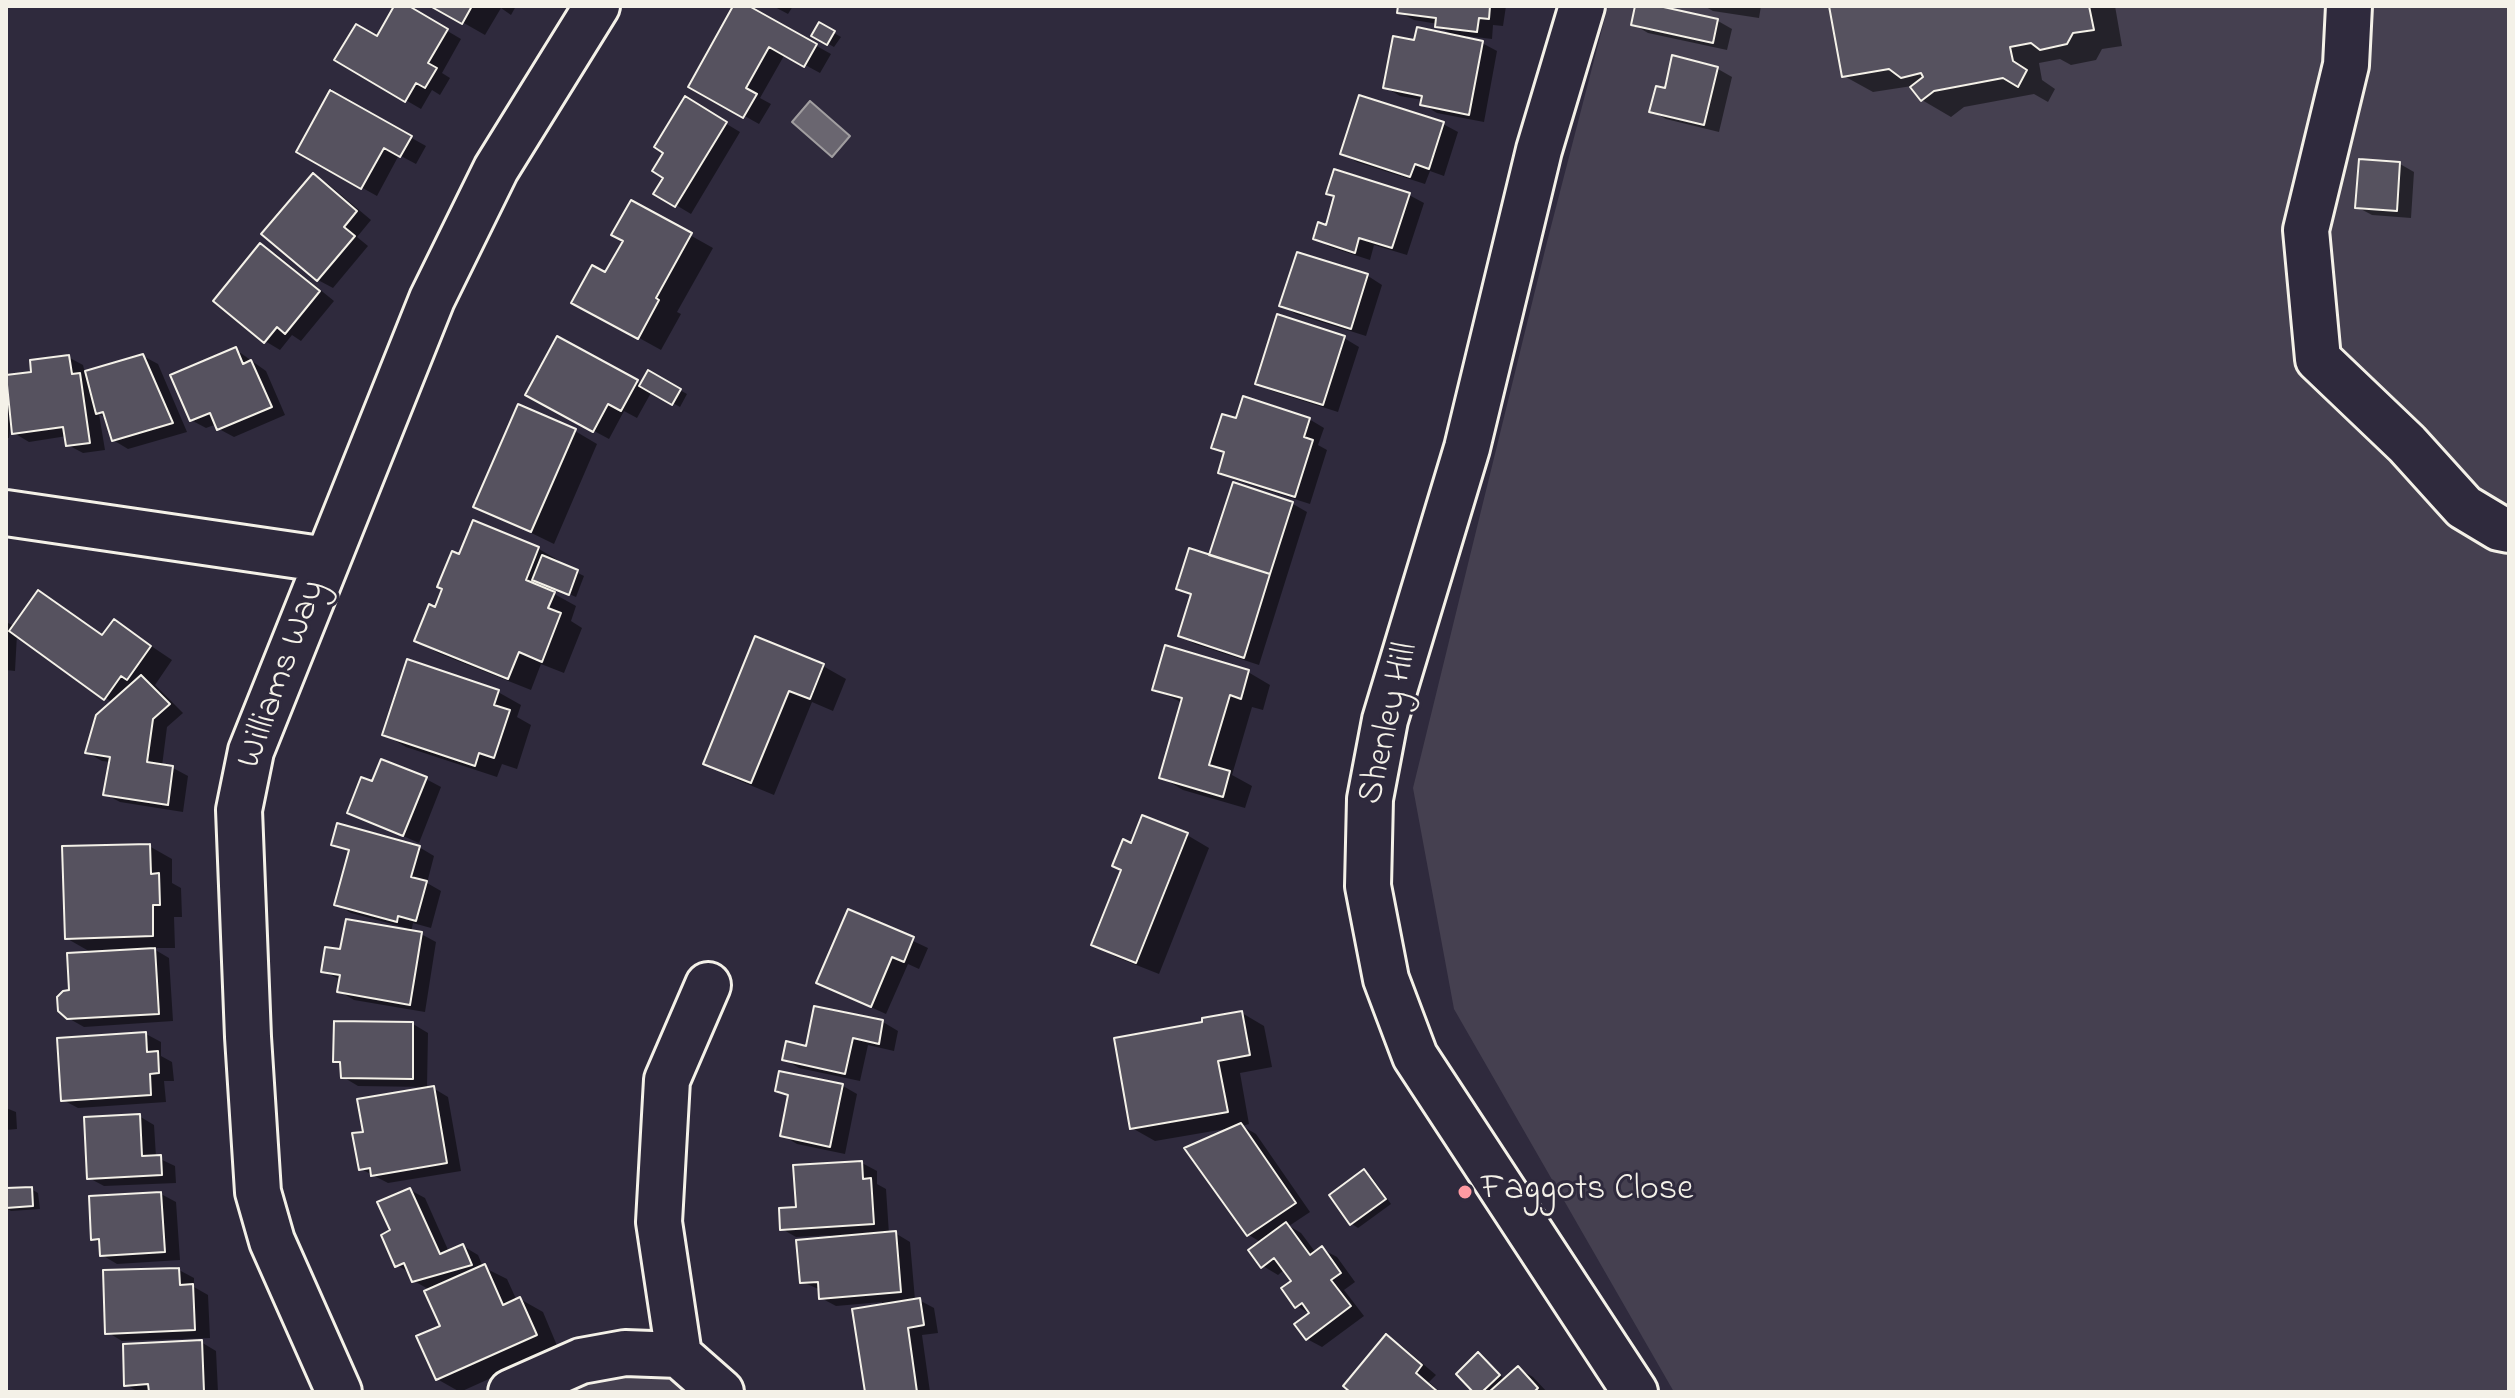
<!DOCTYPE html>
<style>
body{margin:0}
#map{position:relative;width:2515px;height:1398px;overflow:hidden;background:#2f2a3d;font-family:"Indie Flower",sans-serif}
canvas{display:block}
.frame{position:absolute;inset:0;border:8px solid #f4f1e8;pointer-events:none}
</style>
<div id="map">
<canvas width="2515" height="1398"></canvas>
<div class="frame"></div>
</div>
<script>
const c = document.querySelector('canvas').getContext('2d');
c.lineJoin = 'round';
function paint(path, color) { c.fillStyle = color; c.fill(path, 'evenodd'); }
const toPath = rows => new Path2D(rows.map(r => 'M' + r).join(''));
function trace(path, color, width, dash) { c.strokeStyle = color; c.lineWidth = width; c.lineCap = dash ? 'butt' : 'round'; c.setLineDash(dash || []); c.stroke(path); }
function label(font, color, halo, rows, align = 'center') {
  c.font = font + ' "Indie Flower",sans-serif'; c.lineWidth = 6; c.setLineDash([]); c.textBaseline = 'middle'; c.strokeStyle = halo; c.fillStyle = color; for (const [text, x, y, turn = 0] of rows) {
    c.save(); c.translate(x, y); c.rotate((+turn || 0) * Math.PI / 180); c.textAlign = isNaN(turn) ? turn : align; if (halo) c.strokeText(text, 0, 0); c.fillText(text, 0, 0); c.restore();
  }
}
const green = toPath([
 [1608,6,2509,6,2509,1392,1674,1392,1454,1009,1413,788,1547,242],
 [593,1370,670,1372,699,1392,544,1392]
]);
const water = toPath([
 [810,101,850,136,832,157,792,122,810,101]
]);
const shadow = toPath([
 [397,6,405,6,461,39,442,73,450,78,440,95,432,90,421,109,337,60,377,39],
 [434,6,516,6,511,15,501,8,485,35],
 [736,6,745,6,831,54,820,73,785,54,760,98,771,104,759,124,691,86],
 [773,6,793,6,788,14],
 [1400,6,1506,6,1503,26,1493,25,1492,39,1467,36,1467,40,1482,43,1497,51,1484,122,1437,113,1422,104,1423,100,1400,96,1385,87,1416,42,1456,37,1438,26,1438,24,1414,20,1399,12],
 [1637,6,1649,6,1718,21,1732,29,1727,50,1648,33,1633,24],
 [1704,6,1761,6,1759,18,1713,11],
 [1831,6,2115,6,2122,46,2102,49,2096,60,2071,65,2060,59,2039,63,2042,80,2055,89,2048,102,2034,94,1964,107,1951,117,1922,100,1912,86,1873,92,1844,76],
 [820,25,841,37,834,47,814,36],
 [1718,69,1732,77,1719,132,1666,119,1651,111,1666,90],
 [331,93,426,146,416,164,399,155,377,196,298,152],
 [685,99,740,132,691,214,656,193,666,177,666,152],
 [1443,124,1458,132,1444,176,1430,171,1425,184,1357,162,1342,153],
 [2400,164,2414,172,2411,218,2372,215,2357,207],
 [313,175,328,184,371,220,357,237,368,246,333,288,318,280],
 [1409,195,1424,203,1407,255,1374,245,1370,260,1330,247,1315,238,1327,227],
 [631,202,713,248,677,312,681,314,661,350,574,302,606,275,625,240],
 [261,245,276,254,334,301,301,341,292,335,280,350,265,341],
 [1298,254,1368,276,1382,285,1366,336,1296,314,1282,306],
 [1278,317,1344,338,1359,347,1338,412,1272,391,1257,383],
 [557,339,642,385,649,373,687,394,680,407,652,391,637,418,624,411,609,439,542,403],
 [235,349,266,371,285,415,234,437,219,429,217,424,206,428,191,420],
 [143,356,158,364,187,432,128,449,113,440,107,418,99,414,105,450,83,453,68,445,67,436,29,442,14,433,11,420,9,438,6,438,6,387,68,357,83,365,85,373],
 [1309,419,1324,428,1318,445,1327,450,1310,504,1235,480,1220,472,1226,454,1214,447],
 [575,431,597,444,554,544,476,506],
 [1234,485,1293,504,1307,512,1259,665,1195,644,1180,636,1192,596,1178,588,1210,557],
 [474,523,539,549,561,562,560,564,584,576,576,597,551,586,549,591,576,606,571,621,582,628,564,673,541,664,531,690,438,653,416,640,437,610],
 [39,592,104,636,114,621,172,660,155,685,183,713,167,727,162,766,173,768,188,776,183,812,120,802,105,794,111,762,102,761,88,753,113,703,17,634,15,671,6,670,6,622,14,626],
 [756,639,823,666,846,679,833,711,812,702,774,795,728,776,706,763],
 [1248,672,1270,685,1263,710,1252,707,1232,775,1252,786,1245,808,1183,790,1161,777,1183,703,1154,689],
 [498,692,521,705,517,717,531,725,517,769,502,764,497,777,406,747,384,734],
 [426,779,441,787,419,843,349,812,373,784],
 [1187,835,1209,848,1159,974,1116,957,1094,944,1132,845],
 [333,844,419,847,434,856,427,883,441,891,431,928,413,923,411,932,421,934,436,942,425,1012,354,1000,339,991,341,980,323,971,342,952,406,931,407,928,351,913,336,904,351,853],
 [149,846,172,859,172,883,181,888,182,917,174,917,175,948,152,948,169,958,173,1021,84,1027,68,1018,72,992,94,954,66,938],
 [849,911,928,948,919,969,908,964,886,1014,818,983],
 [816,1008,883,1022,898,1031,894,1051,868,1045,860,1081,799,1068,784,1059,808,1048],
 [1242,1013,1264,1026,1272,1067,1240,1073,1249,1124,1242,1126,1256,1134,1310,1212,1289,1226,1301,1233,1316,1253,1322,1249,1337,1257,1355,1282,1344,1290,1364,1316,1322,1347,1307,1339,1310,1314,1297,1306,1294,1282,1285,1269,1278,1275,1263,1266,1262,1243,1249,1235,1231,1128,1155,1141,1132,1128,1205,1024],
 [413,1024,428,1033,427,1087,358,1086,343,1077,342,1065,335,1061],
 [146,1034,161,1042,161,1056,172,1062,174,1081,164,1081,166,1102,78,1108,63,1100],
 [843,1086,857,1094,845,1154,797,1144,782,1135,790,1097,777,1090],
 [433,1088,448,1097,461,1171,388,1183,361,1169,365,1133],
 [6,1108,16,1112,17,1129,6,1130],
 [139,1116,154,1125,156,1157,175,1166,176,1183,104,1186,89,1178],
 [862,1163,877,1171,877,1184,886,1189,889,1234,895,1233,910,1242,915,1300,919,1300,934,1308,938,1333,922,1335,930,1392,867,1392,882,1302,836,1306,821,1298,821,1290,802,1282,830,1239,830,1235,796,1237,782,1229,798,1209],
 [1364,1172,1371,1176,1391,1204,1358,1228,1352,1224],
 [31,1189,38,1193,40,1209,11,1211,6,1208,6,1190],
 [410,1190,425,1198,449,1252,463,1246,478,1255,483,1267,507,1279,517,1301,520,1299,543,1312,558,1348,460,1392,437,1379,442,1327,430,1290,414,1281,410,1273,397,1265,392,1231],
 [161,1194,176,1202,180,1260,117,1264,102,1255,101,1243,93,1239],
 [179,1270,194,1278,194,1287,208,1295,210,1338,122,1341,107,1332],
 [1387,1337,1402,1346,1436,1375,1429,1382,1440,1392,1353,1392],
 [201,1342,216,1351,218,1392,139,1392,126,1385],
 [1479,1355,1505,1380,1518,1368,1533,1377,1547,1392,1476,1392]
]);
const building = toPath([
 [394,6,409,6,448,29,428,63,437,68,425,88,416,83,405,102,334,60,356,24,377,36,394,6],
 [430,6,472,6,462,24,430,6],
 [733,6,749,6,817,44,804,67,769,47,746,88,757,94,743,118,688,87,733,6],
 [1398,6,1490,6,1489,19,1479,18,1477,32,1435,27,1436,18,1397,13,1398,6],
 [1635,6,1659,6,1718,19,1713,43,1631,25,1635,6],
 [1829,6,2089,6,2094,30,2073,33,2067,44,2040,50,2031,43,2010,47,2013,61,2027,70,2018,87,2003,78,1934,91,1921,101,1910,87,1923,77,1921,73,1901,78,1889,69,1842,77,1829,6],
 [819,22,835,31,827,45,811,36,819,22],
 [1417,27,1483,41,1469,115,1420,105,1422,96,1383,88,1393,36,1414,40,1417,27],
 [1672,55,1718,67,1704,125,1649,112,1656,86,1665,88,1672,55],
 [330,90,412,136,400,157,384,148,361,189,296,152,330,90],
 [1359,95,1444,122,1429,169,1415,164,1410,177,1340,154,1359,95],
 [685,96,727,122,675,207,653,194,663,178,652,171,663,153,654,147,685,96],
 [2359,159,2400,162,2397,211,2355,208,2359,159],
 [1334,169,1410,193,1392,248,1359,238,1355,253,1313,239,1318,222,1326,225,1334,196,1326,194,1334,169],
 [313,173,357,211,344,227,355,236,317,281,261,234,313,173],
 [631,200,692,233,656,298,659,300,638,339,571,303,592,265,605,272,623,241,611,235,631,200],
 [260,243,320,291,285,334,277,327,264,343,213,301,260,243],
 [1297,252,1368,274,1351,329,1279,306,1297,252],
 [1277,314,1345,336,1323,405,1255,384,1277,314],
 [557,336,638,380,621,411,608,404,593,432,525,395,557,336],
 [236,347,243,364,251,360,272,407,217,430,210,413,190,421,170,375,236,347],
 [143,354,173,423,112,441,103,412,96,414,85,371,143,354],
 [69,355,72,374,80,373,90,443,66,446,63,427,12,434,6,375,31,372,30,360,69,355],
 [648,370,681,389,672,405,639,386,648,370],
 [1243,396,1310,418,1304,437,1313,440,1295,497,1218,473,1224,452,1211,448,1222,414,1236,418,1243,396],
 [518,404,576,429,531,532,473,507,518,404],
 [1233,482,1293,502,1270,574,1209,555,1233,482],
 [473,520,539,547,526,580,555,592,548,608,561,613,542,662,519,652,508,679,414,641,429,604,435,607,442,589,437,587,452,551,459,554,473,520],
 [1189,548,1270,574,1244,658,1178,636,1191,594,1176,589,1189,548],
 [542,555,578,570,569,595,532,580,542,555],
 [38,590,102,635,114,619,151,646,127,680,121,676,104,700,9,631,38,590],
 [755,636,824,664,810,699,789,691,751,783,703,764,755,636],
 [1165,645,1249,670,1241,699,1230,695,1209,765,1230,771,1223,797,1159,778,1182,698,1152,690,1165,645],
 [407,659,499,690,494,705,510,710,494,758,479,753,475,766,382,735,407,659],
 [141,675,170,704,153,719,147,762,173,766,168,805,103,795,110,757,85,753,96,715,141,675],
 [381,759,427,777,403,836,347,813,361,777,372,781,381,759],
 [1142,815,1188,833,1136,963,1091,945,1121,870,1112,866,1123,839,1131,843,1142,815],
 [337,823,420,846,411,877,427,881,416,921,398,916,397,922,334,905,349,850,331,845,337,823],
 [150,844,151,874,159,873,160,905,153,905,153,936,65,939,62,846,150,844],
 [848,909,914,937,904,962,892,957,871,1007,816,983,848,909],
 [346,919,422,932,410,1005,337,992,340,975,321,972,325,947,340,949,346,919],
 [155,948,159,1014,67,1019,58,1011,57,997,63,991,69,990,67,953,155,948],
 [814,1006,883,1020,879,1044,853,1038,845,1074,782,1060,786,1041,806,1046,814,1006],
 [1242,1011,1250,1055,1218,1061,1228,1112,1130,1129,1114,1038,1202,1022,1202,1018,1242,1011],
 [334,1021,413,1022,413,1079,341,1078,340,1062,333,1062,334,1021],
 [146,1032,147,1052,158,1051,159,1073,150,1074,151,1095,61,1101,57,1038,146,1032],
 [779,1071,843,1084,830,1147,780,1136,788,1095,775,1091,779,1071],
 [434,1086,447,1163,371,1176,370,1168,359,1170,352,1133,363,1132,357,1099,434,1086],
 [140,1114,142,1156,161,1155,162,1175,87,1179,84,1117,140,1114],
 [1241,1123,1296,1203,1247,1236,1184,1148,1241,1123],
 [862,1161,863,1179,871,1178,874,1224,780,1230,779,1208,796,1207,793,1165,862,1161],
 [1364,1169,1386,1199,1350,1225,1329,1195,1364,1169],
 [32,1187,33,1206,6,1208,6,1188,32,1187],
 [410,1188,440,1254,463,1244,472,1265,412,1282,404,1263,395,1267,381,1235,390,1230,377,1202,410,1188],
 [161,1192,165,1252,100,1256,99,1239,91,1240,89,1196,161,1192],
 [1286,1222,1310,1255,1322,1246,1341,1273,1331,1280,1351,1306,1306,1340,1294,1324,1309,1313,1302,1303,1295,1308,1281,1288,1291,1281,1274,1258,1261,1268,1248,1250,1286,1222],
 [896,1231,901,1292,819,1299,818,1282,800,1283,796,1240,896,1231],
 [485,1264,503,1305,520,1297,537,1335,436,1380,416,1336,440,1326,424,1291,485,1264],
 [179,1268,180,1285,193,1284,195,1330,105,1334,103,1270,179,1268],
 [920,1298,924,1325,908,1328,917,1392,865,1392,852,1309,920,1298],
 [1386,1334,1422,1365,1416,1373,1438,1392,1350,1392,1343,1386,1386,1334],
 [202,1340,204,1392,149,1392,148,1384,124,1386,123,1344,202,1340],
 [1478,1352,1500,1375,1482,1392,1473,1392,1456,1374,1478,1352],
 [1518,1366,1538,1388,1534,1392,1489,1392,1518,1366]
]);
const minor = toPath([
 [1582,6,1539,150,1467,448,1385,720,1370,799,1368,886,1386,979,1415,1056,1635,1392],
 [2349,6,2346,65,2306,230,2318,359,2407,444,2464,507,2499,528,2509,530],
 [6,513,327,560],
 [708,985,667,1080,659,1222,679,1355,721,1392],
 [339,1392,272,1241,258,1192,248,1037,239,810,251,751,432,299,496,169,597,6],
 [511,1392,581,1361,625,1353,679,1355]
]);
const markers = [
 [1465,1192,8,"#ff9aa2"]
];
const streetNames = [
 ["Williams Way",284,675,-70],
 ["Shenley Hill",1391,724,-77]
];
const poiNames = [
 ["Faggots Close",1481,1192]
];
paint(green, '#454050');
paint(water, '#6a6670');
trace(water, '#a19ea0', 2);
paint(shadow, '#0007');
paint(building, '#56525f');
trace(building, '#f4f1e8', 2);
trace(minor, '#f4f1e8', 50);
trace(minor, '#2f2a3d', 44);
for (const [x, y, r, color] of markers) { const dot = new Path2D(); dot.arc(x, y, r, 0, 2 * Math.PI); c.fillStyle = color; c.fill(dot); trace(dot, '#2f2a3d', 3); }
label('36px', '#f4f1e8', '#2f2a3d', streetNames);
label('36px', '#f4f1e8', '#2f2a3d', poiNames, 'left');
</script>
